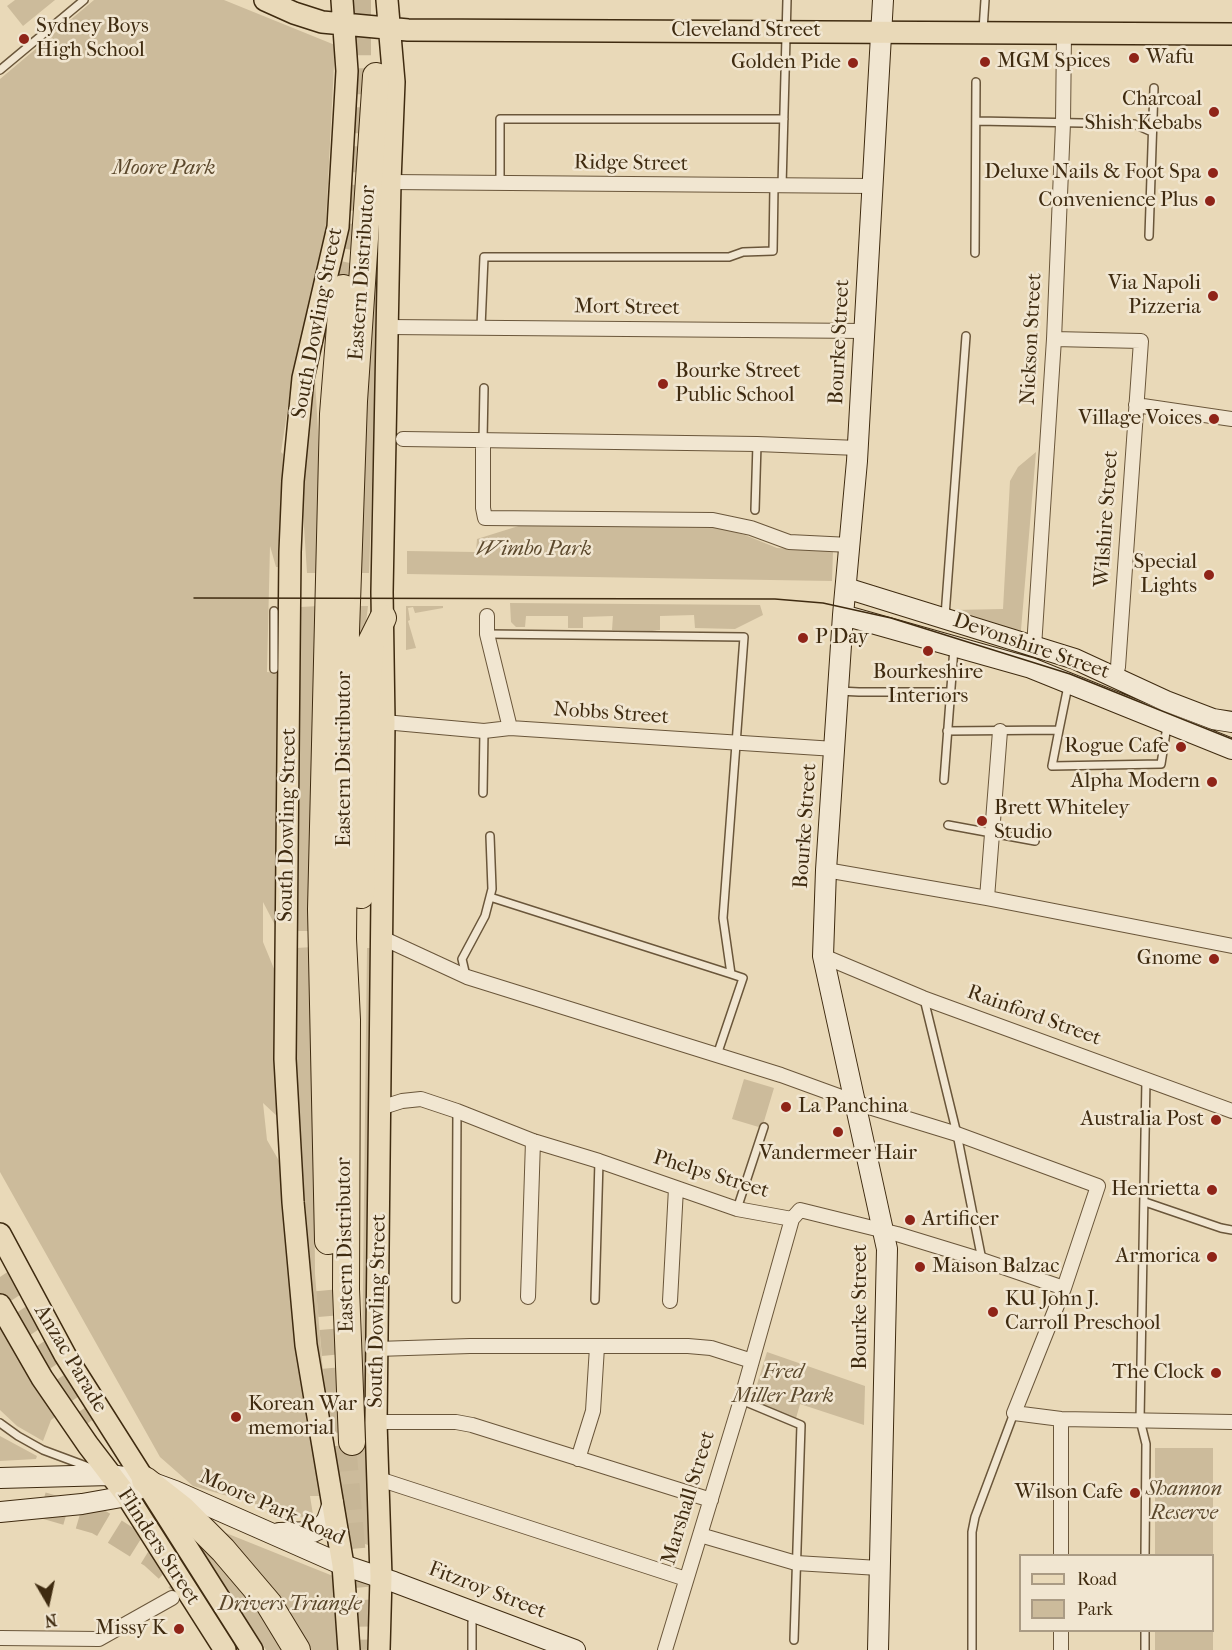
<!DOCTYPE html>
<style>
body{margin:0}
#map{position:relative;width:1232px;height:1650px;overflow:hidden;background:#e9d9b8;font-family:"IM FELL French Canon",serif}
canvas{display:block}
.legend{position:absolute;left:1019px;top:1554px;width:195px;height:78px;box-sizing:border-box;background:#f1e6d1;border:2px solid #aa9b84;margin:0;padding:8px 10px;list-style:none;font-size:18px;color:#3f2b10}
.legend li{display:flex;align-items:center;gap:12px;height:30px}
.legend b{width:30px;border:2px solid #aa9b84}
.north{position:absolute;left:18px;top:1572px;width:60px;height:60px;-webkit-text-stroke:4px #f1e6d1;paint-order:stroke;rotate:171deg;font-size:16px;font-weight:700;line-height:24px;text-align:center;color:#3f2b10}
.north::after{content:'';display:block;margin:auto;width:21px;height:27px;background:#3f2b10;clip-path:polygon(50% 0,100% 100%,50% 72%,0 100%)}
</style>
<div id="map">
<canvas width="1232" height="1650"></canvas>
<ul class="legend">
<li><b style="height:8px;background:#e9d9b8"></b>Road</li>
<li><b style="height:16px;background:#ccbb9b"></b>Park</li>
</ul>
<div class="north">N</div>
</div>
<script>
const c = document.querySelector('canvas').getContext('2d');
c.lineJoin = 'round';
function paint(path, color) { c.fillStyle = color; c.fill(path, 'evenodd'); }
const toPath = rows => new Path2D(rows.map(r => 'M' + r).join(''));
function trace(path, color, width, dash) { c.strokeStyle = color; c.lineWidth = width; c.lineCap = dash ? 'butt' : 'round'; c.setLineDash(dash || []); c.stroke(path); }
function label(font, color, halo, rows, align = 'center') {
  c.font = font + ' "IM FELL French Canon",serif'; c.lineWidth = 5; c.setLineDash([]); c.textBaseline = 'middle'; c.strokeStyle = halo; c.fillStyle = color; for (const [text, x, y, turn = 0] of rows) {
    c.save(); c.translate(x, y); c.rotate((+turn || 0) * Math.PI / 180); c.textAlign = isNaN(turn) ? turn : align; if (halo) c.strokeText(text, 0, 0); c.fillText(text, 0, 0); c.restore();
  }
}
const green = toPath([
 [15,0,55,0,23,26,7,6],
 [94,0,224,0,335,45,325,241,291,387,281,452,283,454,280,567,276,567,270,546,267,672,280,673,276,927,263,902,263,942,277,976,278,1117,263,1103,267,1140,282,1166,322,1496,310,1496,314,1521,193,1486,160,1457,0,1172,0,79],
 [379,188,382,188,369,573,358,573,365,378],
 [310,379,315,379,318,431,318,573,307,573,303,511,304,440],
 [1036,452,1021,630,1019,633,952,616,953,610,1003,609,1010,481,1018,467],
 [525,524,719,528,745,535,777,548,833,551,832,581,407,574,407,551,476,552,477,539],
 [510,603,760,605,763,615,735,629,695,628,694,615,660,616,660,630,652,631,612,630,613,616,583,617,583,628,568,628,568,616,526,616,525,627,516,627,511,622],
 [318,606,313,931,297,931,301,607],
 [358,606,368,606,365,631,360,732],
 [406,606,443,606,443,608,415,613,413,607,408,608,410,620,408,621,416,648,406,650],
 [313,947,315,1274,322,1362,334,1450,361,1448,367,948,374,948,368,1545,350,1539,344,1529,303,1254,294,1027,296,948],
 [744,1079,774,1088,762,1128,732,1119],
 [0,1324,55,1417,51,1420,43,1441,17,1426,0,1410],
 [767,1352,865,1386,864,1425,800,1404,795,1422,750,1407],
 [0,1436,37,1456,36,1459,0,1461],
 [1155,1448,1213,1448,1213,1650,1155,1650,1155,1631,1212,1630,1212,1556,1155,1555],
 [216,1529,333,1576,337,1587,341,1650,266,1650,198,1545]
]);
const highwayTunnel = toPath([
 [343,288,351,249,358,173,358,0],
 [0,1277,94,1419],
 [329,1290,357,1601,358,1650],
 [42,1505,97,1521,109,1528,152,1555,230,1626]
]);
const lane = toPath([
 [983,30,985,0],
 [0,70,84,0],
 [977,121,1134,124,1152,132],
 [500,183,500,119,784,119],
 [782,186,787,0],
 [1149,236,1154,88],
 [975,253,976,82],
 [481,327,484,257,729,257,743,252,773,251,774,186],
 [483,440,484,388],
 [755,510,757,444],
 [945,616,966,336],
 [487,634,744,637,723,918,731,974,743,978,717,1055],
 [274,669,274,611],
 [839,691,859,692,950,692],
 [1059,730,1052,766,1161,764,1167,726],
 [947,731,1059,730,1068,686],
 [944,780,954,648],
 [483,793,484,731],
 [948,825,1035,841],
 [490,897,731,974],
 [466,976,462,959,485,916,492,889,490,836],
 [924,999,957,1134,982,1260],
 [1145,1202,1221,1228,1232,1230],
 [737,1209,764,1127],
 [456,1299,457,1111],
 [595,1300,599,1161],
 [741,1400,801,1425,794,1640],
 [0,1423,18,1436,43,1450,94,1469],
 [1145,1556,1146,1444,1140,1420,1146,1079],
 [472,1650,472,1622,474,1614],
 [972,1650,972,1532,975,1517,1014,1413],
 [1145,1650,1145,1630]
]);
const street = toPath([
 [390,182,872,186],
 [388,327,865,331],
 [1054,339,1141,341,1118,667,1115,678],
 [1136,405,1232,419],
 [403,439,757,444,858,448],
 [483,440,483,508,485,518,713,520,751,528,789,542,850,545],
 [487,616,487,634,510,728],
 [1034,647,1054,339,1063,123,1064,33],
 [384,722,484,731,510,728,835,749],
 [826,870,987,898,1232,946],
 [987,898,1000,731],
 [389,941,467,977,781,1075,869,1107,957,1134,1098,1186,1064,1288,1014,1413,1061,1419,1232,1422],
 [823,956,923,998,1232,1111],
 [380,1108,402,1101,421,1099,457,1111,533,1141,599,1161,737,1209,792,1219,800,1210,897,1234,982,1260,1064,1288],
 [528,1297,533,1141],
 [670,1301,676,1188],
 [377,1349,470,1346,688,1346,711,1348,752,1361],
 [1061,1419,1061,1556],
 [376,1422,456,1422,472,1425,711,1500],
 [578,1459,593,1411,597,1347],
 [379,1479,686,1579],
 [700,1535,796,1563,879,1568],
 [1061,1630,1061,1650],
 [0,1638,99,1639,172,1598],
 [665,1650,741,1400,792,1219]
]);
const secondary = toPath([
 [846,588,1075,659,1166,701,1213,719,1232,722],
 [843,615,1031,668,1232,749],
 [0,1478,110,1475,145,1480,175,1491,343,1565,394,1582,575,1650],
 [0,1512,82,1504,127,1496,138,1489],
 [279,1533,313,1532,321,1528,327,1520,333,1503],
 [878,1650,887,1249,823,956,826,870,843,615,857,461,883,0]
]);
const primary = toPath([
 [265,0,294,13,322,22,408,30,1232,34],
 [342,0,347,71,338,227,303,378,293,481,290,552,285,1059,293,1202,306,1345,343,1565,349,1650],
 [0,1234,65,1355,252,1650],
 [0,1305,42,1378,88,1445,127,1496,225,1650],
 [379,1650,381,1577,376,1422,384,722,382,592,390,182,394,82,387,0]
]);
const highway = toPath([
 [361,895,365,721,371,642,383,618],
 [328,1241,321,909,333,414,343,288],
 [352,1442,346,1289,347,1020,343,939,346,631,354,401,376,76],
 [145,1480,182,1509,223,1550,269,1604,297,1650]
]);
const tram = toPath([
 [194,598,775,599,823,603,891,618,1070,674,1232,739]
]);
const markers = [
 [24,39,6,"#8f2418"],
 [1134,58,6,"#8f2418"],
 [985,62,6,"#8f2418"],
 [853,63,6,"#8f2418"],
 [1214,112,6,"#8f2418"],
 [1213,173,6,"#8f2418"],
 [1210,201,6,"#8f2418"],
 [1213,296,6,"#8f2418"],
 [663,384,6,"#8f2418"],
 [1214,419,6,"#8f2418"],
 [1209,575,6,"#8f2418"],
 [803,638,6,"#8f2418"],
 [928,651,6,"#8f2418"],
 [1181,747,6,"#8f2418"],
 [1212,782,6,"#8f2418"],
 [982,821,6,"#8f2418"],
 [1214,959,6,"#8f2418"],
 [786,1107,6,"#8f2418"],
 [1216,1120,6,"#8f2418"],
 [838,1132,6,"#8f2418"],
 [1212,1190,6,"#8f2418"],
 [910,1220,6,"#8f2418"],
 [1212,1257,6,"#8f2418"],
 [920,1267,6,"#8f2418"],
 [993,1312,6,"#8f2418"],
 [1216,1373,6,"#8f2418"],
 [236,1417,6,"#8f2418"],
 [1135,1493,6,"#8f2418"],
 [179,1629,6,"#8f2418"]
];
const poiNames = [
 ["Sydney Boys",36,27,"left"],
 ["High School",36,51,"left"],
 ["Wafu",1146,58,"left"],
 ["MGM Spices",997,62,"left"],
 ["Golden Pide",841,63],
 ["Charcoal",1202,100],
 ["Shish Kebabs",1202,124],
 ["Deluxe Nails & Foot Spa",1201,173],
 ["Convenience Plus",1198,201],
 ["Via Napoli",1201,284],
 ["Pizzeria",1201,308],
 ["Bourke Street",675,372,"left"],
 ["Public School",675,396,"left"],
 ["Village Voices",1202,419],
 ["Special",1197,563],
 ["Lights",1197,587],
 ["P Day",815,638,"left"],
 ["Bourkeshire",928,673,"center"],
 ["Interiors",928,697,"center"],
 ["Rogue Cafe",1169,747],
 ["Alpha Modern",1200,782],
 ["Brett Whiteley",994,809,"left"],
 ["Studio",994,833,"left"],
 ["Gnome",1202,959],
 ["La Panchina",798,1107,"left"],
 ["Australia Post",1204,1120],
 ["Vandermeer Hair",838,1154,"center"],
 ["Henrietta",1200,1190],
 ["Artificer",922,1220,"left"],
 ["Armorica",1200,1257],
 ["Maison Balzac",932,1267,"left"],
 ["KU John J.",1005,1300,"left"],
 ["Carroll Preschool",1005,1324,"left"],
 ["The Clock",1204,1373],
 ["Korean War",248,1405,"left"],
 ["memorial",248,1429,"left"],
 ["Wilson Cafe",1123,1493],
 ["Missy K",167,1629]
];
const streetNames = [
 ["Cleveland Street",746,31],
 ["Ridge Street",631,164,1],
 ["Eastern Distributor",363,273,-86],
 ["Mort Street",627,308,1],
 ["South Dowling Street",318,323,-79],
 ["Nickson Street",1032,339,-87],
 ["Bourke Street",840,342,-87],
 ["Wilshire Street",1107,519,-86],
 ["Devonshire Street",1031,647,19],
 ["Nobbs Street",611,714,4],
 ["Eastern Distributor",345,759,-90],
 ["South Dowling Street",288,825,-89],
 ["Bourke Street",806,826,-86],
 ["Rainford Street",1034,1016,20],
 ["Phelps Street",711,1175,17],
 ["Eastern Distributor",346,1245,-91],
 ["Bourke Street",861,1307,-90],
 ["South Dowling Street",378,1311,-89],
 ["Anzac Parade",70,1359,59],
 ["Marshall Street",689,1498,-73],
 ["Moore Park Road",272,1508,24],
 ["Flinders Street",158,1547,57],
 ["Fitzroy Street",487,1591,21]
];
const parkNames = [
 ["Moore Park",164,169],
 ["Wimbo Park",534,550],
 ["Fred",783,1373],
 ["Miller Park",783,1397],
 ["Shannon",1184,1490],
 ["Reserve",1184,1514],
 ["Drivers Triangle",290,1605]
];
paint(green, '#ccbb9b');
trace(highwayTunnel, '#c7b696', 26, [26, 13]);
trace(lane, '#6a563a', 10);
trace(street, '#6a563a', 16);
trace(secondary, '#3f2b10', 22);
trace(primary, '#3f2b10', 24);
trace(highway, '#3f2b10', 28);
trace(lane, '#f1e6d1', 7);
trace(street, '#f1e6d1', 14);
trace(secondary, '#f1e6d1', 20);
trace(primary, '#e9d9b8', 21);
trace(highway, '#e9d9b8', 26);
trace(tram, '#3f2b10', 1.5);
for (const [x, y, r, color] of markers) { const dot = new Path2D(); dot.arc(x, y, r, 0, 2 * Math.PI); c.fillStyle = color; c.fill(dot); trace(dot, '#f1e6d1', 2); }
label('21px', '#3f2b10', '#f1e6d1', poiNames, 'right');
label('21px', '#3f2b10', '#f1e6d1', streetNames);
label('italic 21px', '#5b482c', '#f1e6d1', parkNames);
</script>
